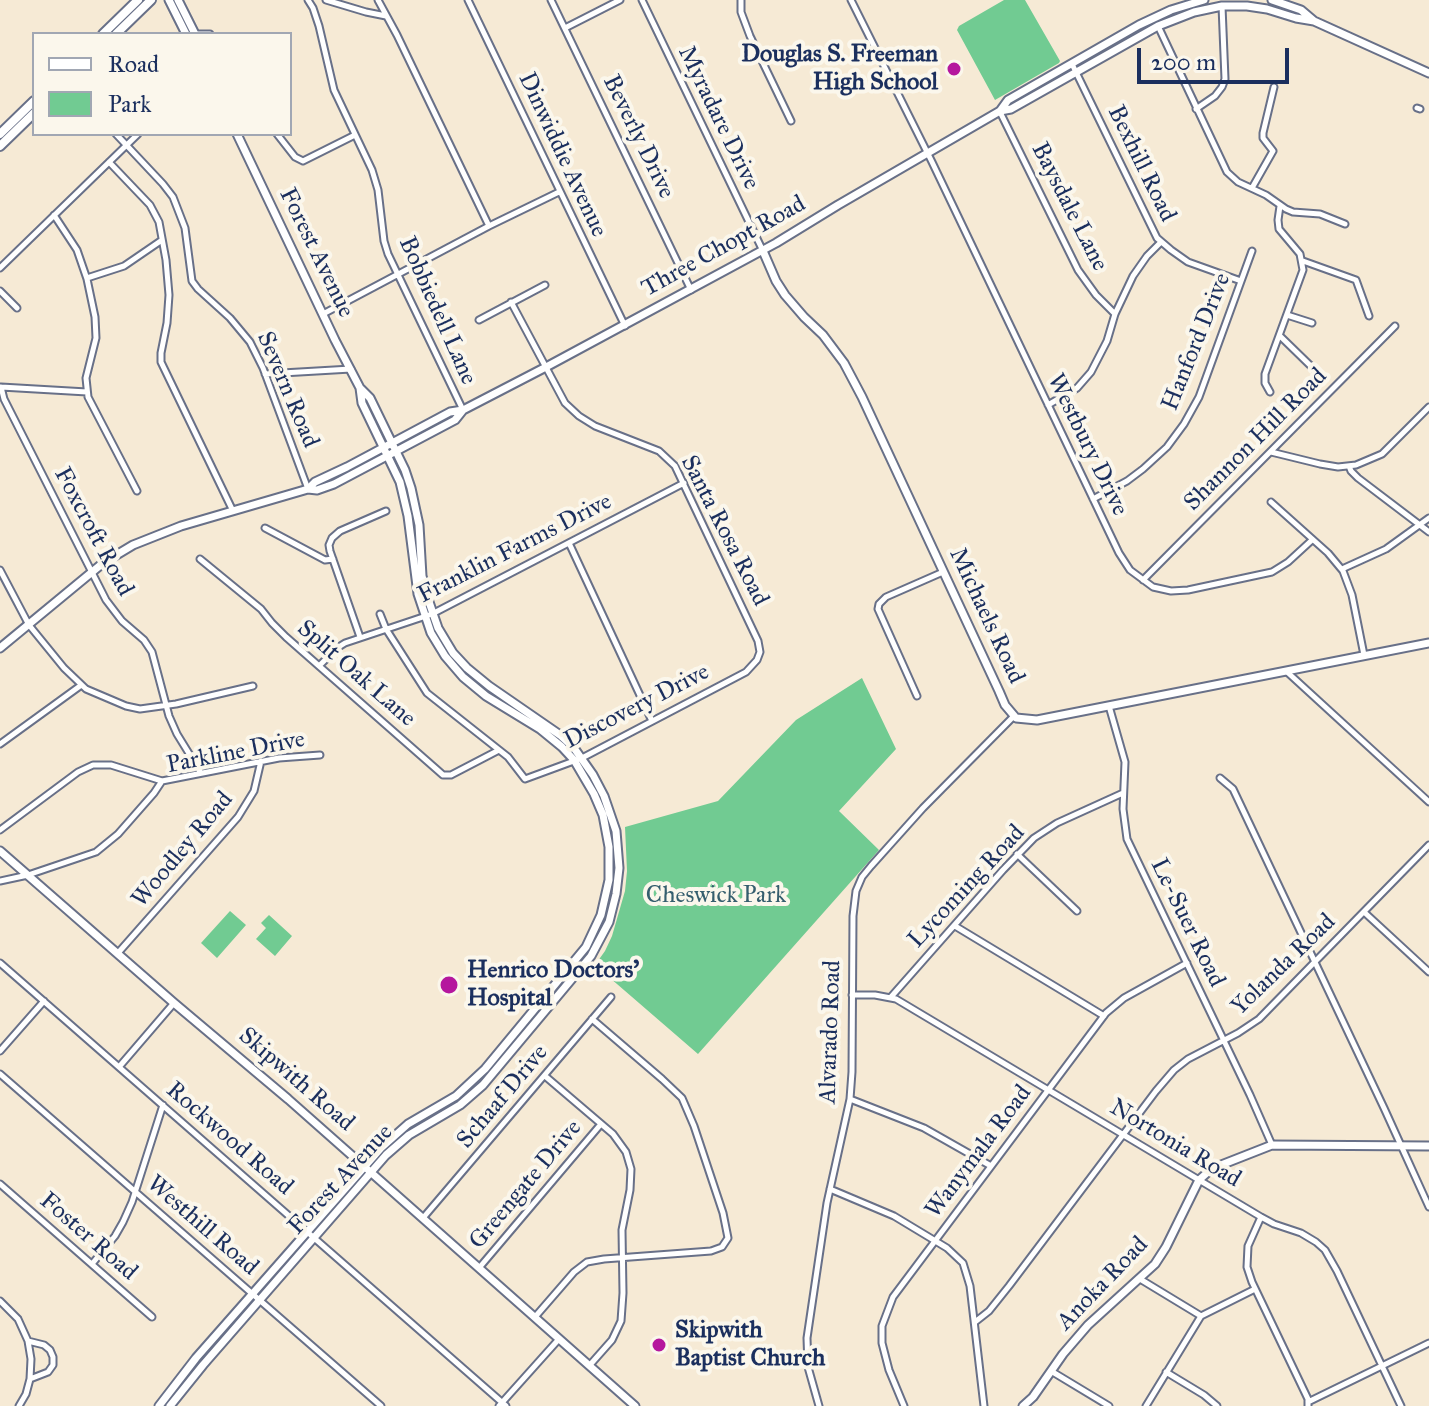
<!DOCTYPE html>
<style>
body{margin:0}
#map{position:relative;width:1429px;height:1406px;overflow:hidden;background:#f6ead5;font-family:"IM FELL Great Primer",serif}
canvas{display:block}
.legend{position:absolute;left:32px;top:32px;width:260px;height:104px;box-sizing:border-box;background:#fbf7ec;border:2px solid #a1a7b3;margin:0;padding:10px 14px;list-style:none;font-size:24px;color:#1b2f5e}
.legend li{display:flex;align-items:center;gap:16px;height:40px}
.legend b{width:40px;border:2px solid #a1a7b3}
.scale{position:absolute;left:1137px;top:48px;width:152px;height:36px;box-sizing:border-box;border:4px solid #1b2f5e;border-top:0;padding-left:10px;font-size:24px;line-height:28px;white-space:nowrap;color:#1b2f5e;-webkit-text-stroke:6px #fbf7ec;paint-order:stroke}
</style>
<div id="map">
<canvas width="1429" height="1406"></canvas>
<ul class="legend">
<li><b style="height:10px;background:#fff"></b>Road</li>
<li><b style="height:22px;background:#71cb92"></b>Park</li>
</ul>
<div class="scale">200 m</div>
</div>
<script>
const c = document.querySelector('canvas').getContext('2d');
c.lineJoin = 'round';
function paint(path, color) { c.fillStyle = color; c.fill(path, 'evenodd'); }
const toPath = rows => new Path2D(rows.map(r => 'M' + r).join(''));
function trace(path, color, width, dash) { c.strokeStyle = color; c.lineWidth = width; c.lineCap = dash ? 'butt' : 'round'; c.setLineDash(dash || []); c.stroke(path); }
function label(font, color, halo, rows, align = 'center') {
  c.font = font + ' "IM FELL Great Primer",serif'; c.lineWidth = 8; c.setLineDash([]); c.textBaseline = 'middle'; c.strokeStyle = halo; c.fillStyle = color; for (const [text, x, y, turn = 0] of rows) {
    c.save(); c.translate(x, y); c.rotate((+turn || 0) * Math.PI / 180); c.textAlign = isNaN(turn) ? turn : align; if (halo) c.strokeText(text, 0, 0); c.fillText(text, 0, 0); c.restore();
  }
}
const green = toPath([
 [1004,0,1025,0,1060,61,1059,63,995,100,957,30,959,26],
 [862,678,896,749,839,811,879,850,698,1054,595,965,605,951,612,936,625,891,627,871,625,827,718,801,796,720],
 [230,911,246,925,217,958,201,943],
 [269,915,292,936,275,956,256,939,266,928,261,923]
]);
const minor = toPath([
 [308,0,313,8,319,26,334,90,372,170,378,190,384,241,388,254,463,410],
 [326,0,366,12,386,16],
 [378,0,397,35,489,226],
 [468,0,625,326],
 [551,0,691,290],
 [642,0,763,251],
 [741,0,741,12,750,36,791,121],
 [851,0,932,162,1119,553,1130,570,1153,587,1171,591,1188,590,1272,572,1288,562,1312,540],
 [1158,26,1227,172,1238,182,1266,195,1286,209,1293,212,1320,214,1345,224],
 [565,28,620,0],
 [198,34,210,34],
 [1072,64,1157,238,1171,250,1188,262,1241,281],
 [1417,108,1420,109],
 [1196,109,1215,96,1222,87,1225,79,1222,6],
 [1000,112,1078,270,1096,295,1115,314],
 [116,134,163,184,173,197,185,228,192,281,198,289,230,318,250,342,263,368,308,489],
 [277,134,295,157,303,161,355,135],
 [109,162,150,205,159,222,166,260,169,295,167,323,161,353,161,362,233,511],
 [1252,188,1273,151,1263,138,1263,133,1274,87],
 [54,215,77,250,87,279,95,317,96,338,86,378,88,397,137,491],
 [1303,261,1356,280,1369,316],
 [0,268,138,134],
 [87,278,124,266,162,240],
 [0,291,17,308],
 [323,314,489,226,559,192],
 [1287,315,1312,323],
 [479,320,545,285],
 [1280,336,1317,372],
 [265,374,351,369],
 [1,387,4,399,106,600,122,621,144,640,152,652,169,716,177,734,201,773],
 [1,387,87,392],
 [1270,392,1265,383,1265,374,1303,270,1300,254,1279,229,1278,220,1280,206],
 [1048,405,1077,388,1091,372,1107,341,1115,314,1133,276,1147,256,1161,242],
 [1271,452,1320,464,1338,467,1356,465,1382,454,1429,407],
 [1349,466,1351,471,1358,478,1429,532],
 [1093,499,1127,481,1143,469,1167,447,1184,424,1199,397,1252,251],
 [1271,502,1328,553,1343,571,1352,595,1364,655],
 [265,528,325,560,333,559],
 [569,543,652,721],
 [200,559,261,609,272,623,286,637,443,775,451,775,499,750],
 [1342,569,1386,549,1429,518],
 [0,570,29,625,64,668,86,689,126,706,140,709,176,704,253,686],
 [1143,580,1395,326],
 [380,614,386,629,427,693,508,757,525,779,582,758,746,672,757,660,760,652,758,641,675,466,659,451,595,426,579,416,565,403,511,302],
 [360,637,330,551,329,545,332,538,340,531,386,511],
 [320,665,337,648,345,643,432,614,684,483],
 [1286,671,1429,802],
 [917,696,878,609,879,604,886,597,943,572],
 [1109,706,1125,762,1123,809,1127,839,1250,1095,1272,1145],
 [0,744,80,686],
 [1220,778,1233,789,1384,1108,1429,1207],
 [0,830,78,772,93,765,111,765,162,781],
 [1017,854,1077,911],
 [0,881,28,875,96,852,118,834,154,793,162,781,279,758,320,755],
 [1364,912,1429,972],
 [955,926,1104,1016],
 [118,953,238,817,254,791,261,761],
 [0,963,506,1406],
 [852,995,875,995,896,999,1261,1217,1274,1224,1301,1233,1316,1242,1325,1250,1337,1271,1401,1406],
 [891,997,1003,870,1034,838,1057,823,1123,793],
 [0,1051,44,1001],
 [119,1067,174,1003],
 [0,1074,381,1406],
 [545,1076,613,1134,626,1152,631,1169,630,1190,622,1230,623,1293,621,1321,612,1340,589,1366],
 [850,1099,924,1128,991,1166],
 [0,1184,152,1317],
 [830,1189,894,1216,947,1248,963,1263,970,1286,984,1406],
 [1261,1217,1248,1246,1247,1267,1252,1282,1308,1399,1308,1406],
 [423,1218,611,997],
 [92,1264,115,1236,123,1222,132,1202,163,1105],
 [479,1268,601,1124],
 [1140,1279,1201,1316],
 [0,1301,18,1319,28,1341,31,1359,30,1379,26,1394,19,1406],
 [535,1317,574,1272,587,1262,604,1259,711,1251,722,1247,728,1238,723,1213,694,1126,682,1098,662,1079,592,1019],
 [975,1322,989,1311,1009,1286,1156,1091,1174,1070,1188,1059,1238,1033,1259,1019,1429,845],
 [28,1341,44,1345,50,1350,53,1357,53,1365,48,1372,30,1379],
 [1051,1371,1109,1406],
 [1166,1372,1204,1395,1217,1406],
 [1308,1402,1429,1343],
 [499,1406,559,1339],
 [819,1406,808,1367,807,1338,827,1203,850,1099,852,1072,853,916,856,891,862,877,871,866,923,808,1014,716],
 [904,1406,889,1370,882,1343,882,1326,893,1297,1106,1013,1124,998,1187,963],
 [1146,1406,1201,1316,1255,1289]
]);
const tertiary = toPath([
 [763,251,776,281,785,295,804,317,823,335,844,363,862,397,999,691,1005,705,1016,718,1037,720,1429,643],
 [1023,1406,1033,1397,1063,1354,1088,1325,1155,1264,1166,1247,1199,1180,1208,1172,1221,1165,1272,1145,1429,1146]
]);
const secondary = toPath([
 [169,0,186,34],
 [178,0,195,34],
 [1272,0,1301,10,1314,21,1429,73],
 [1000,111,1011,109,1158,26,1194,12,1222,6,1247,6,1267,9,1296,18,1314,21],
 [308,489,315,482,347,467,450,412,463,410,546,367,776,243,838,205,1000,111,1008,100,1139,25,1171,10,1204,0],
 [0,648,103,563,133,545,181,526,308,489,317,490,334,484,455,420,463,410],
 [0,851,174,1003,288,1099,635,1406],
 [159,1406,196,1358,381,1148,408,1124,456,1096,485,1069,586,947,601,915,609,880,609,847,603,815,594,794,574,760,562,747,540,729,486,696,463,677,445,656,431,633,418,594,408,516,400,482,362,403,360,388,335,340,237,134],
 [170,1406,203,1365,386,1155,409,1135,460,1105,483,1085,591,956,609,922,616,894,619,868,616,831,604,796,593,775,574,748,560,735,489,686,467,668,453,653,438,628,428,599,422,576,419,525,411,488,405,470,370,398,361,389]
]);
const primary = toPath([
 [103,34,138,0],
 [116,34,151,0],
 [0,134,34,101],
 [0,146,34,113]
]);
const markers = [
 [954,69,8,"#b5179e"],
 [449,985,10,"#b5179e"],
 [659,1345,8,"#b5179e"]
];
const poiNames = [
 ["Douglas S. Freeman",938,55,"right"],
 ["High School",938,83,"right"],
 ["Henrico Doctors'",467,971],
 ["Hospital",467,999],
 ["Skipwith",675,1331],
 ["Baptist Church",675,1359]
];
const streetNames = [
 ["Myradare Drive",718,118,64],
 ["Beverly Drive",638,137,64],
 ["Dinwiddie Avenue",562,155,65],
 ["Bexhill Road",1141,164,64],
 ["Baysdale Lane",1069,207,63],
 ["Three Chopt Road",724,247,-29],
 ["Forest Avenue",316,253,64],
 ["Bobbiedell Lane",437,311,66],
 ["Hanford Drive",1197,342,-68],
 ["Severn Road",287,390,67],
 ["Shannon Hill Road",1256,440,-45],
 ["Westbury Drive",1087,445,64],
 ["Santa Rosa Road",724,531,63],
 ["Foxcroft Road",93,532,62],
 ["Franklin Farms Drive",515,549,-27],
 ["Michaels Road",986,616,65],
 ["Split Oak Lane",356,674,41],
 ["Discovery Drive",637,707,-27],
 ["Parkline Drive",236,753,-11],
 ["Woodley Road",183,850,-50],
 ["Lycoming Road",967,887,-47],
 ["Le-Suer Road",1187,923,64],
 ["Yolanda Road",1284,965,-44],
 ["Alvarado Road",831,1032,-88],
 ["Skipwith Road",296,1080,41],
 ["Schaaf Drive",503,1097,-50],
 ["Rockwood Road",229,1139,41],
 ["Nortonia Road",1175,1144,31],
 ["Wanymala Road",979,1152,-53],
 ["Forest Avenue",341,1180,-47],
 ["Greengate Drive",526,1185,-50],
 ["Westhill Road",202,1226,41],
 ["Foster Road",88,1237,41],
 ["Anoka Road",1103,1284,-46]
];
const parkNames = [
 ["Cheswick Park",716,896]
];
paint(green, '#71cb92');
trace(minor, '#687088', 9);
trace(tertiary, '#687088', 11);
trace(secondary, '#687088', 11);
trace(primary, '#687088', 12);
trace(minor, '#fff', 5);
trace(tertiary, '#fff', 7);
trace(secondary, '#fff', 7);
trace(primary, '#fff', 8);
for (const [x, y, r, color] of markers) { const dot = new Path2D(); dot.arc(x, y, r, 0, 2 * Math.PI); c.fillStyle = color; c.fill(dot); trace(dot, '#fbf7ec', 3); }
label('bold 24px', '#1b2f5e', '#fbf7ec', poiNames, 'left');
label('24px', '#1b2f5e', '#fbf7ec', streetNames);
label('24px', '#355e6e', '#fbf7ec', parkNames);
</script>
